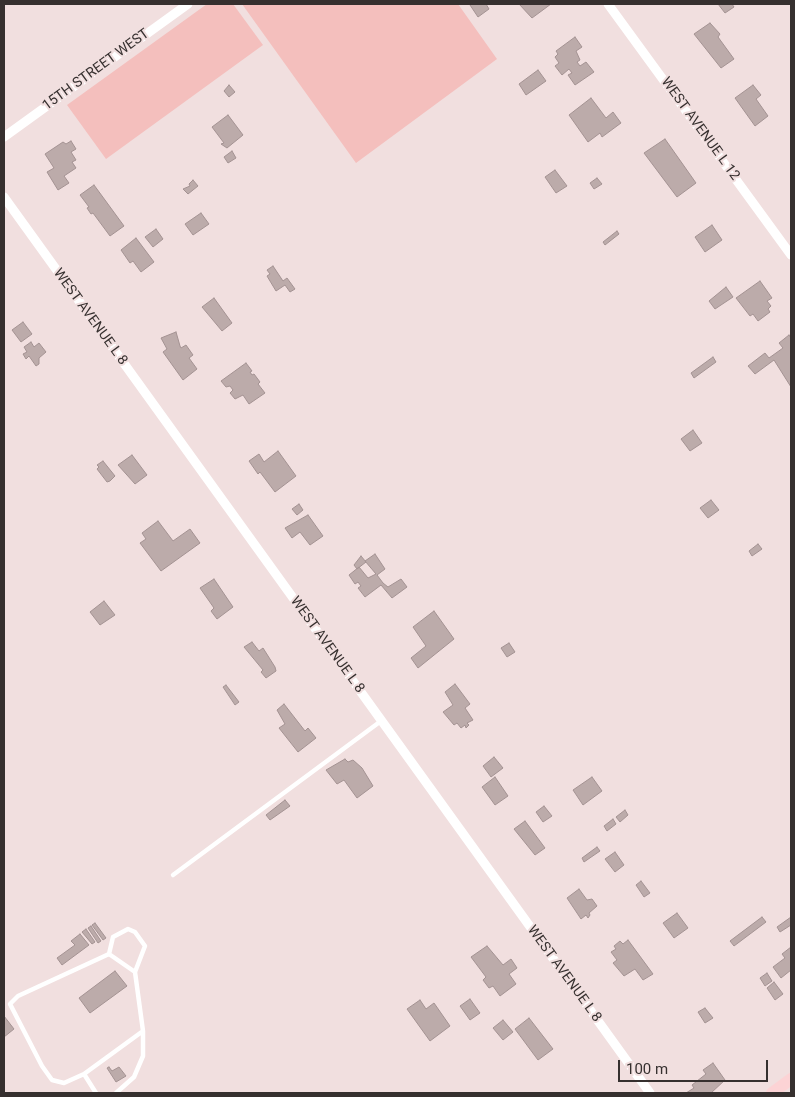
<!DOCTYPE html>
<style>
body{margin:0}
#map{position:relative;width:795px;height:1097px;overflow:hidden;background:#f1dfdf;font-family:Roboto,sans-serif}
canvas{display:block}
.frame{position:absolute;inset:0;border:5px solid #36302f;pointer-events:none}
.scale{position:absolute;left:618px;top:1060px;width:150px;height:22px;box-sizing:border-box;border:2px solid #36302f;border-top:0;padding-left:6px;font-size:15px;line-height:18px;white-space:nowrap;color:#36302f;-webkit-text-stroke:4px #f1dfdf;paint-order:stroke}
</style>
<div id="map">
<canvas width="795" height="1097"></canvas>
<div class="frame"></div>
<div class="scale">100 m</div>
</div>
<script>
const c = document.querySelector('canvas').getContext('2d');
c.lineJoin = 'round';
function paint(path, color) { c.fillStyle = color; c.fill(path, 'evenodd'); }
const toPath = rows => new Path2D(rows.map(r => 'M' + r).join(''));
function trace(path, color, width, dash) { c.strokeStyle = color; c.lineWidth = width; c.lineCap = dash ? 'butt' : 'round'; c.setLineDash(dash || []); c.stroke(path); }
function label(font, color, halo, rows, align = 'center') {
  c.font = font + ' Roboto,sans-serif'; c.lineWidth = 4; c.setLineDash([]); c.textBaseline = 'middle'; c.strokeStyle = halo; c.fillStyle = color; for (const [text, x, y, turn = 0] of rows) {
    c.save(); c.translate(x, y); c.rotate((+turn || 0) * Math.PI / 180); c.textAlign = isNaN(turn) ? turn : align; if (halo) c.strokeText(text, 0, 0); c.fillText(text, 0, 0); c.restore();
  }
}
const green = toPath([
 [207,4,233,4,263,45,106,159,67,105],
 [242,4,458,4,497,59,356,163]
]);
const building = toPath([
 [472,4,486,4,489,9,478,17,470,5,472,4],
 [519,4,551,4,532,18,519,4],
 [718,4,732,4,734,7,725,13,718,4],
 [710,23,720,34,718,37,734,59,721,68,694,34,710,23],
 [575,37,582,47,576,51,580,60,577,62,580,66,586,62,594,72,575,85,568,75,572,73,569,69,562,75,555,66,559,63,555,57,558,54,556,51,575,37],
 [538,70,546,81,526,95,519,84,538,70],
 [229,85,235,92,229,97,224,91,229,85],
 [753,85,761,95,756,99,768,116,755,126,735,98,753,85],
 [591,98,606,118,613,112,621,123,602,137,600,133,588,142,569,115,591,98],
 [228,115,243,135,227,148,221,144,224,143,212,127,228,115],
 [665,139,696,183,677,197,644,153,665,139],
 [71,141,76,149,71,152,76,160,72,162,76,168,64,176,69,183,58,190,47,172,54,168,45,154,63,142,66,144,71,141],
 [232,151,236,158,228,163,224,157,232,151],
 [555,170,567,186,556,193,545,177,555,170],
 [597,178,602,184,594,189,590,183,597,178],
 [193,180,198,186,188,194,183,189,190,186,189,184,193,180],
 [94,185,124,226,110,236,93,213,91,214,87,208,89,207,80,195,94,185],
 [201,213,209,224,193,235,185,224,201,213],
 [712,225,722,240,705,252,695,237,712,225],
 [156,229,163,239,153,247,145,237,156,229],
 [617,231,619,234,605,245,603,242,617,231],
 [136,238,154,262,141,272,133,261,130,263,121,250,136,238],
 [273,266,283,281,287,278,295,289,290,292,285,285,276,291,267,276,270,274,267,270,273,266],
 [760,281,772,298,767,301,771,306,768,309,770,312,758,321,753,314,750,316,736,298,760,281],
 [726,287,733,297,715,309,709,301,726,287],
 [214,298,232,323,222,331,202,307,214,298],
 [23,322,32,334,21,342,12,330,23,322],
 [176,332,180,346,181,348,186,345,193,355,189,358,197,369,183,380,163,352,167,349,161,338,176,332],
 [789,335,791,338,791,387,774,360,755,374,748,366,765,353,769,358,783,348,779,343,789,335],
 [31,342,34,347,39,343,46,352,39,358,39,364,36,366,29,356,26,359,23,354,27,352,24,347,31,342],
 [713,357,716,362,694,378,691,373,713,357],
 [246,363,252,371,250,372,252,375,254,374,260,382,258,384,265,393,249,404,243,395,235,399,230,393,233,390,230,386,226,387,221,381,246,363],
 [693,430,702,443,690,451,681,439,693,430],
 [278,451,296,476,275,492,260,472,258,474,249,461,259,454,264,462,278,451],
 [132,455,147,475,135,484,118,465,132,455],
 [103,461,115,476,110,481,107,482,97,469,99,467,97,465,103,461],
 [711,500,719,510,708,518,700,508,711,500],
 [299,504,303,510,297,515,292,509,299,504],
 [308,515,323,536,310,545,300,532,292,538,285,528,308,515],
 [158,521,173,541,190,529,200,543,161,571,140,543,146,539,142,533,158,521],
 [758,544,762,549,752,556,749,551,758,544],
 [375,554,385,569,377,575,383,583,388,587,401,579,407,587,392,598,381,585,365,597,358,588,361,586,358,582,355,584,349,575,359,567,368,578,376,574,365,561,375,554],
 [361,556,366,562,357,569,354,565,361,556],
 [214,579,233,607,217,619,211,611,214,608,200,588,214,579],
 [104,601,115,615,100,625,90,612,104,601],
 [434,611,454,639,418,668,411,658,426,646,413,627,434,611],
 [252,642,259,651,263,648,275,667,276,671,266,678,261,672,263,670,244,647,252,642],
 [509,643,515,652,507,657,501,648,509,643],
 [455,684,470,704,465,708,473,720,467,723,469,725,466,728,465,725,461,728,457,723,454,725,443,712,453,705,445,692,455,684],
 [226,685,239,702,235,705,223,687,226,685],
 [284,704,305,731,308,728,316,738,298,752,279,728,285,724,277,710,284,704],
 [494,757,503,768,491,777,483,766,494,757],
 [345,759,348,762,353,760,362,768,373,786,357,798,344,780,337,784,326,770,345,759],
 [495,777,508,796,495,805,482,787,495,777],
 [592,777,602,791,583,805,573,790,592,777],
 [285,800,290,806,270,820,266,815,285,800],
 [544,806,552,816,543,822,536,812,544,806],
 [625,810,628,815,620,822,616,817,625,810],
 [613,819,616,824,607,831,604,826,613,819],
 [525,821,545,848,535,855,514,829,525,821],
 [597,847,600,851,584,862,582,858,597,847],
 [615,852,624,865,615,872,605,859,615,852],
 [641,881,650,893,644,897,636,885,641,881],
 [579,889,587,900,592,899,597,906,589,913,590,915,588,918,586,915,581,919,567,898,579,889],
 [677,913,688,928,674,938,663,923,677,913],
 [762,917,766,922,734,946,730,941,762,917],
 [791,917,791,925,780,932,777,927,791,917],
 [95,923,106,938,103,940,92,925,95,923],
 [91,926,101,941,98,943,88,928,91,926],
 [86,929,95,942,92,944,82,932,86,929],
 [80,934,89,945,62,965,57,958,75,945,71,941,80,934],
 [628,940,653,974,643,980,635,969,624,976,613,963,617,960,611,952,616,949,614,946,620,941,623,944,628,940],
 [487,946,503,965,511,959,517,968,509,974,516,984,500,996,493,986,489,988,483,980,486,977,471,957,487,946],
 [791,947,791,970,781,978,773,967,785,958,782,954,791,947],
 [115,971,127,986,90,1013,79,998,115,971],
 [767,973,772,981,765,986,760,978,767,973],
 [774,982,783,994,775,1000,767,988,774,982],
 [470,999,480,1013,470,1020,460,1006,470,999],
 [420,1000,426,1009,434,1003,450,1026,430,1041,407,1009,420,1000],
 [705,1008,713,1018,705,1023,698,1012,705,1008],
 [4,1016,14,1029,4,1037,4,1016],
 [529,1018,553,1049,538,1060,515,1029,529,1018],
 [503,1020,513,1032,503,1040,493,1028,503,1020],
 [713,1063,725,1080,711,1093,686,1093,694,1088,692,1085,706,1074,703,1070,713,1063],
 [109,1067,112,1071,119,1067,126,1076,116,1082,107,1068,109,1067]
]);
const service = toPath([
 [173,875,381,721],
 [109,954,113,937,128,929,135,932,145,946,135,972],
 [84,1074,64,1083,52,1080,42,1066,10,1004,18,996,109,954,135,972,143,1031],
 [96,1093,84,1074,143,1031,143,1056,134,1077,116,1093]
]);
const minor = toPath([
 [608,4,791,255],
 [4,137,188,4],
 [4,197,650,1093]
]);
const secondary = toPath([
 [772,1093,791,1079]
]);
const streetNames = [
 ["15TH STREET WEST",96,70,-36],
 ["WEST AVENUE L 12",700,129,54],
 ["WEST AVENUE L 8",90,317,54],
 ["WEST AVENUE L 8",327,645,54],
 ["WEST AVENUE L 8",564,974,54]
];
paint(green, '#f4bfbd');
paint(building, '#bcabaa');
trace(building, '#a39292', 1);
trace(service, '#fff', 4.5);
trace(minor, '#fff', 9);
trace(secondary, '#fcd3d5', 12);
label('14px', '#36302f', '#f1dfdf', streetNames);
</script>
